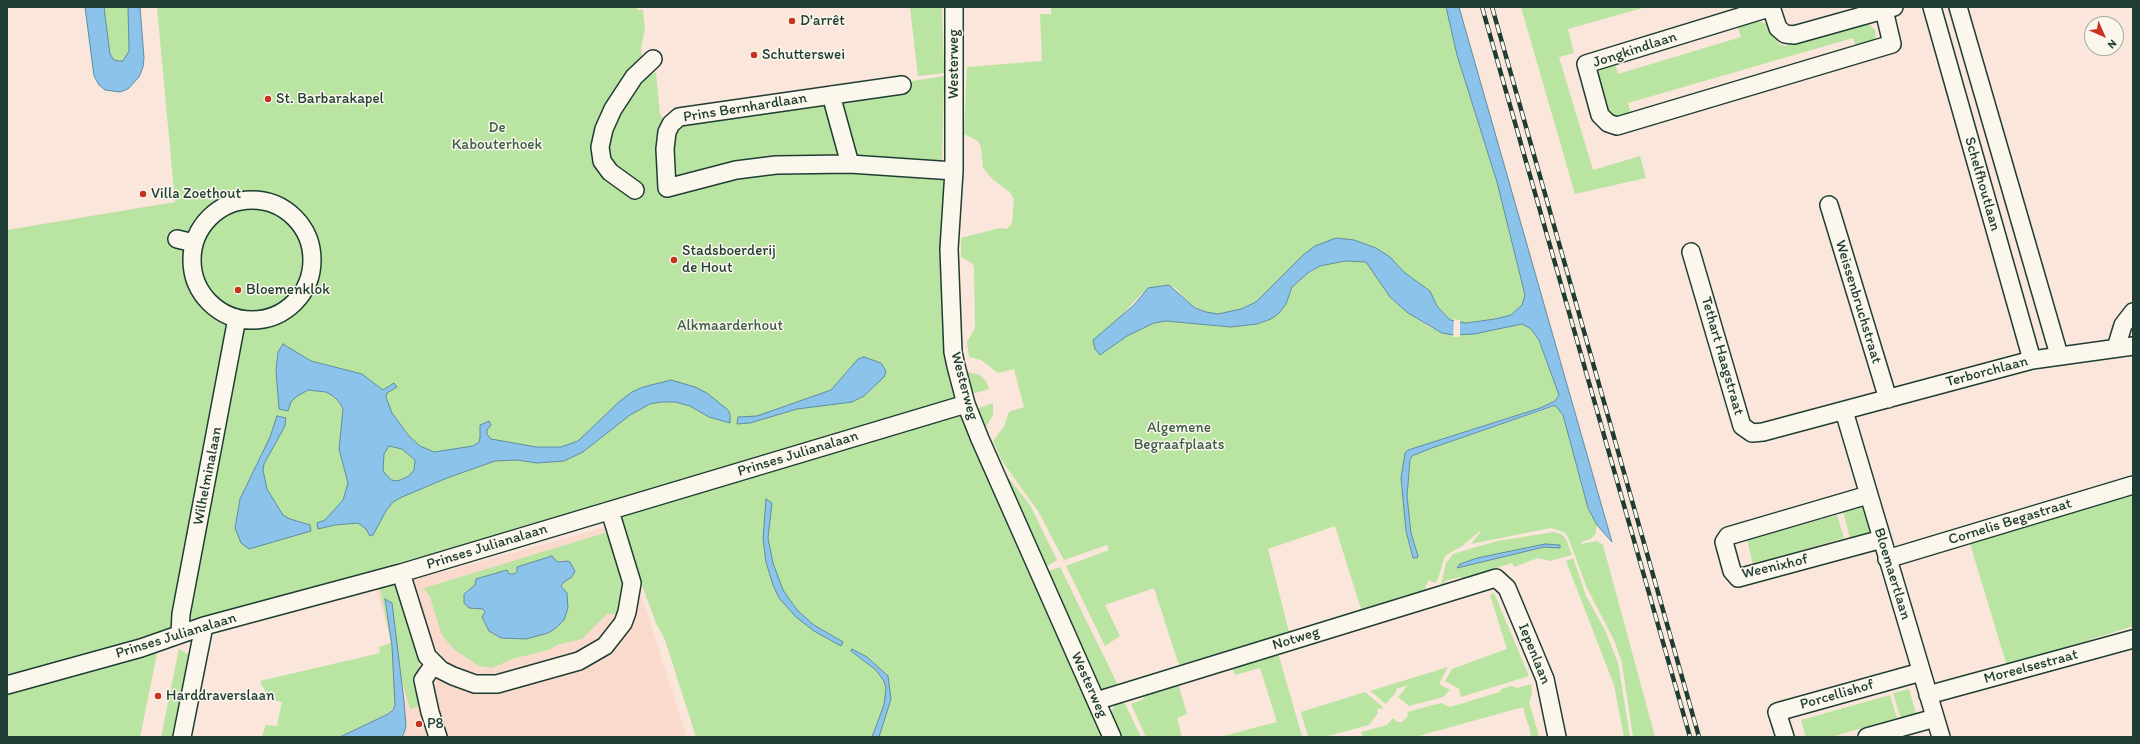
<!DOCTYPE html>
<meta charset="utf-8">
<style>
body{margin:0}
#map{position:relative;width:2140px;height:744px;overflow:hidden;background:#fae6da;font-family:Itim,sans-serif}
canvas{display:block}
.frame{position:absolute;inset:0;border:8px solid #1f3d34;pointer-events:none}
.north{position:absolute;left:2084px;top:16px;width:40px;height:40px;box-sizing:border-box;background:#fbf7ec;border:1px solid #a3ada2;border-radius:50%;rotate:135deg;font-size:11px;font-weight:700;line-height:16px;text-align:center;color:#1f3d34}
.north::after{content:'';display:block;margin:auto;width:14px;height:18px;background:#c8321e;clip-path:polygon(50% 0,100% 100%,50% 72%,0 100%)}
</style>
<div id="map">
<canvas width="2140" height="744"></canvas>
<div class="frame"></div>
<div class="north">N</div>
</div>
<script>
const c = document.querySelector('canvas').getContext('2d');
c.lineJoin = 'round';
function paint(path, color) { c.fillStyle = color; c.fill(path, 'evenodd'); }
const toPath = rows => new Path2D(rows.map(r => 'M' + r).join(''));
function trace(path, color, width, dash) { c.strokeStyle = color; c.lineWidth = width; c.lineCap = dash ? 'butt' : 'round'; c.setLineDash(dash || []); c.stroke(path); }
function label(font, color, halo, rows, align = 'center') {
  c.font = font + ' Itim,sans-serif'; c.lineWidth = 3; c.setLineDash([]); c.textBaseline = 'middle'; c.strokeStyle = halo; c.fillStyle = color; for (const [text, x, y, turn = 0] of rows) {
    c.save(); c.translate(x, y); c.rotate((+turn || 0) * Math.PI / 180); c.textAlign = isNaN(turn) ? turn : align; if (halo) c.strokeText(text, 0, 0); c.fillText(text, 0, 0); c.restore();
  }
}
const built = toPath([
 [618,524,687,737,284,737,401,674,376,590]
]);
const green = toPath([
 [104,7,128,7,129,51,123,61,114,60,110,54],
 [157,7,637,7,637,10,643,10,645,29,641,47,643,74,656,73,660,114,665,121,944,76,942,161,935,175,943,178,946,185,961,408,1104,737,696,737,665,640,656,623,611,503,526,529,394,564,420,661,415,684,420,706,410,709,393,649,396,702,391,712,340,737,262,736,266,725,277,726,282,702,269,699,260,681,380,653,379,647,391,643,377,574,161,634,140,737,7,737,7,230,175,202],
 [910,7,942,7,944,73,918,76],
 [1051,7,1446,7,1457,55,1497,182,1525,295,1522,305,1511,315,1495,319,1466,323,1450,320,1437,306,1429,291,1405,273,1390,257,1315,246,1303,255,1256,302,1241,309,1218,314,1206,312,1195,308,1174,287,1142,293,1122,315,1100,355,1127,336,1154,323,1166,321,1231,327,1258,324,1271,319,1291,293,1292,287,1297,280,1320,266,1345,261,1366,262,1390,297,1408,313,1431,328,1460,335,1523,324,1531,329,1539,340,1559,395,1555,401,1540,408,1408,450,1405,453,1401,478,1406,531,1413,558,1418,556,1411,533,1407,496,1410,460,1412,456,1429,449,1556,406,1563,415,1588,508,1597,525,1595,535,1590,539,1582,542,1581,544,1597,541,1603,545,1655,737,1633,737,1622,663,1614,640,1587,588,1568,537,1564,532,1551,528,1471,544,1480,533,1480,531,1462,546,1445,556,1438,579,1435,583,1429,580,1425,587,1426,591,1299,633,1298,629,1361,609,1335,526,1268,549,1289,632,1179,665,1154,588,1105,605,1120,636,1105,646,1066,566,1109,550,1107,545,1064,560,1038,511,1002,461,993,441,1004,427,1009,412,1024,407,1014,369,998,373,981,360,969,357,967,342,975,328,974,269,973,264,961,257,961,238,1000,228,1007,229,1012,223,1014,199,1010,192,992,179,983,168,981,147,978,141,964,134,967,67,1042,61,1040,14,1051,14],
 [1521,7,1646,7,1568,29,1574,53,1559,57,1593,170,1640,156,1646,178,1575,194],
 [1754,20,1766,24,1779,44,1784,46,1869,24,1875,30,1876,39,1873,43,1857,48,1853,38,1628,103,1631,113,1621,117,1612,115,1606,109,1598,75,1601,66,1614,60,1618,74,1741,37,1737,24],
 [968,372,980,375,986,381,989,389,972,394,966,373],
 [993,403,993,415,985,429,976,409],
 [1002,470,1030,505,1057,560,1045,568],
 [2133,494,2133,626,2007,666,1970,544],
 [1861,505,1867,509,1871,531,1868,536,1851,542,1842,507],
 [1837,515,1844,538,1753,564,1747,540],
 [608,532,624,581,622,613,607,614,582,639,560,644,548,650,512,659,492,668,479,666,455,650,446,640,441,633,430,597,424,589,421,589],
 [552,556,557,562,563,560,570,562,575,571,570,579,562,584,564,590,556,628,526,639,501,638,489,631,483,609,479,607,474,609,465,592,475,585,476,579,507,570,511,575,515,574,517,567],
 [1554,532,1561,534,1566,539,1572,555,1550,561,1538,558,1514,567,1512,563,1493,569,1493,571,1466,580,1460,577,1445,581,1442,587,1441,585,1446,563,1453,554,1497,541],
 [1573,558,1586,596,1605,630,1618,663,1630,737,1624,737,1614,685,1566,561],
 [1060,567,1117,683,1116,690,1099,691,1047,572],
 [1494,593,1529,676,1461,697,1459,689,1445,681,1452,669,1507,649,1490,595],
 [179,649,189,655,190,663,175,737,161,737],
 [1278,653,1302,736,1219,737,1277,722,1260,668,1235,675,1232,667],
 [1448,667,1439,684,1450,690,1443,697,1409,706,1398,697,1408,685,1396,689,1396,692,1386,704,1370,691],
 [1178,683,1187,714,1177,718,1182,737,1146,737,1131,704,1144,699,1143,694],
 [1531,684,1532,695,1529,702,1539,737,1531,737,1529,725,1528,725,1523,707,1415,737,1363,737,1361,732,1387,725,1393,718,1397,722,1402,722,1408,716,1407,712,1441,703,1450,707,1500,692,1501,689,1512,686,1517,688],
 [1909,689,1916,714,1901,719,1893,693],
 [1365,692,1383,707,1382,709,1379,708,1377,711,1378,713,1369,725,1324,737,1308,737,1301,712],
 [1890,695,1897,718,1831,737,1806,737,1801,720],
 [1121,702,1125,704,1141,737,1120,737,1110,714,1116,703]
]);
const water = toPath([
 [85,7,104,7,110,54,114,60,119,61,123,61,129,51,128,7,140,7,144,58,143,67,139,77,128,89,120,92,105,90,99,85,94,76,85,7],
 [1446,7,1459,7,1612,542,1597,525,1588,508,1563,415,1556,406,1553,406,1429,449,1412,456,1410,460,1407,496,1411,533,1418,556,1417,558,1413,558,1406,531,1401,478,1405,453,1408,450,1540,408,1555,401,1559,395,1539,340,1531,329,1522,324,1474,334,1454,335,1442,333,1408,313,1390,297,1366,262,1345,261,1320,266,1309,272,1292,287,1286,304,1279,313,1271,319,1257,324,1231,327,1166,321,1154,323,1127,336,1100,355,1095,349,1093,340,1134,305,1148,288,1169,285,1195,308,1206,312,1218,314,1241,309,1256,302,1303,255,1315,246,1336,238,1354,240,1376,248,1390,257,1405,273,1430,291,1437,306,1450,320,1466,323,1495,319,1511,315,1522,305,1525,295,1497,182,1457,55,1446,7],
 [283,344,311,361,362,374,383,390,394,383,397,387,387,393,386,397,392,413,409,436,420,446,434,452,473,446,479,442,480,438,480,425,489,421,491,425,487,430,487,434,491,439,536,447,561,447,578,441,620,401,632,392,643,387,671,380,695,387,707,393,728,410,730,414,730,423,709,417,690,406,675,402,661,402,650,404,630,415,583,452,564,461,537,463,517,460,495,461,447,478,402,497,393,502,386,511,373,535,370,536,366,529,358,523,335,525,318,529,317,523,325,520,343,500,348,483,339,449,343,409,340,403,333,396,326,392,308,390,296,397,291,402,288,411,279,409,276,370,278,352,283,344],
 [389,446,402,449,415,460,414,470,409,476,398,481,391,480,383,471,384,454,389,446],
 [864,357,881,363,886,371,884,377,864,396,852,402,797,409,750,423,737,424,738,417,757,416,831,390,858,359,864,357],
 [277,416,286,418,285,426,264,464,263,470,267,489,283,515,290,519,310,525,311,531,249,549,241,543,235,528,240,499,270,437,277,416],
 [766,499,772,503,768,538,773,563,783,590,797,610,814,625,843,642,841,646,814,631,796,617,779,598,773,585,766,562,763,539,766,499],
 [1545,544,1560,545,1560,548,1544,547,1457,568,1460,564,1477,558,1545,544],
 [552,556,557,562,566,561,570,562,575,571,572,577,564,582,561,586,567,593,568,608,564,620,556,628,548,633,526,639,501,638,489,631,482,617,485,612,483,609,469,608,464,603,464,594,475,585,476,579,507,570,509,574,515,574,517,571,517,567,552,556],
 [385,599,392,603,404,701,406,726,404,733,402,737,340,737,388,714,393,710,395,705,392,646,385,599],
 [852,649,867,657,888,676,891,699,879,737,872,737,884,705,886,688,884,681,876,670,851,651,852,649]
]);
const pier = toPath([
 [1454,319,1460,320,1460,337,1453,337]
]);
const minor = toPath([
 [954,7,954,171,949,249,953,352,956,366,966,404,980,439,1112,737],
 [1771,7,1778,28,1785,34,1794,35,1894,7],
 [1772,7,1586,64,1600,115,1608,123,1617,126,1892,44,1884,10],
 [1932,7,2032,360],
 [1958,7,2059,355],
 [902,85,679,117,671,124,667,132,665,149,667,188,736,170,776,165,850,164,954,171],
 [831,95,850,164],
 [635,190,610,172,602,161,600,147,604,129,613,109,634,77,653,59],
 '192 260a60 60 0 1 1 120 0a60 60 0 1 1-120 0Z',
 [1829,205,1888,399],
 [177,239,194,243],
 [1691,252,1742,426,1752,433,1763,432,2032,360,2133,346],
 [2116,348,2123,325,2133,312],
 [1844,411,1941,737],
 [1868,495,1728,536,1724,542,1732,571,1738,578,1882,539],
 [1887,559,2133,485],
 [401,573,427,656,441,670,453,676,475,684,497,684,579,661,605,646,623,623,627,612,632,583,610,511],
 [180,634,181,614,237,318],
 [434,664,423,680,430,712,438,737],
 [7,685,141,648,204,626,401,573,966,404],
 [1928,695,2133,639],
 [1096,701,1496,578,1507,588,1545,679,1557,737],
 [182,737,204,626],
 [1785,737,1777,712,1921,672],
 [1867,737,1935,718]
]);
const rail = toPath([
 [1482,7,1690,737],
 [1492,7,1699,737]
]);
const markers = [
 [792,21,4,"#c8321e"],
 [754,55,4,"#c8321e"],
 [268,99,4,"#c8321e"],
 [143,194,4,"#c8321e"],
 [674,260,4,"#c8321e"],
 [238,290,4,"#c8321e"],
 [158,696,4,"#c8321e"],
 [419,724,4,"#c8321e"]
];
const poiNames = [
 ["D'arrêt",800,21],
 ["Schutterswei",762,55],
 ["St. Barbarakapel",276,99],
 ["Villa Zoethout",151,194],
 ["Stadsboerderij",682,251],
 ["de Hout",682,268],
 ["Bloemenklok",246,290],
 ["Harddraverslaan",166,696],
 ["P8",427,724]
];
const streetNames = [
 ["Jongkindlaan",1635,50,-18],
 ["Westerweg",954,64,-90],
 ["Prins Bernhardlaan",745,108,-9],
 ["Schelfhoutlaan",1982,184,74],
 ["Weissenbruchstraat",1858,302,73],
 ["Tethart Haagstraat",1722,356,74],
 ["Terborchlaan",1987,372,-15],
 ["Westerweg",964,386,75],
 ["Prinses Julianalaan",798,454,-17],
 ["Wilhelminalaan",208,476,-79],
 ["Cornelis Begastraat",2010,522,-17],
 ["Prinses Julianalaan",487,547,-17],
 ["Weenixhof",1775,567,-13],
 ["Bloemaertlaan",1892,574,73],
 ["Prinses Julianalaan",176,636,-17],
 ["Notweg",1296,639,-17],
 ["Iepenlaan",1534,654,68],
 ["Moreelsestraat",2031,667,-15],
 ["Westerweg",1089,685,66],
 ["Porcellishof",1837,695,-16]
];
const parkNames = [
 ["De",497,128],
 ["Kabouterhoek",497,145],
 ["Alkmaarderhout",730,326],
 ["Algemene",1179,428],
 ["Begraafplaats",1179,445]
];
paint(built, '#f9dacd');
paint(green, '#b9e4a1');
paint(water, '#8bc3ea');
trace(water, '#608da1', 1);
paint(pier, '#fae6da');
trace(minor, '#1f3d34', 20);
trace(minor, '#fbf7ec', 17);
trace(rail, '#1f3d34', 4.5);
trace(rail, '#fbf7ec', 3, [9]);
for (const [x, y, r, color] of markers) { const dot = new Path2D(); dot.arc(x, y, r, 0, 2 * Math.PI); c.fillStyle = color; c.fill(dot); trace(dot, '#fbf7ec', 1.5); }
label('15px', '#1f3d34', '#fbf7ec', poiNames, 'left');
label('15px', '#1f3d34', '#fbf7ec', streetNames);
label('15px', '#3e5e4a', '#fbf7ec', parkNames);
</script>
